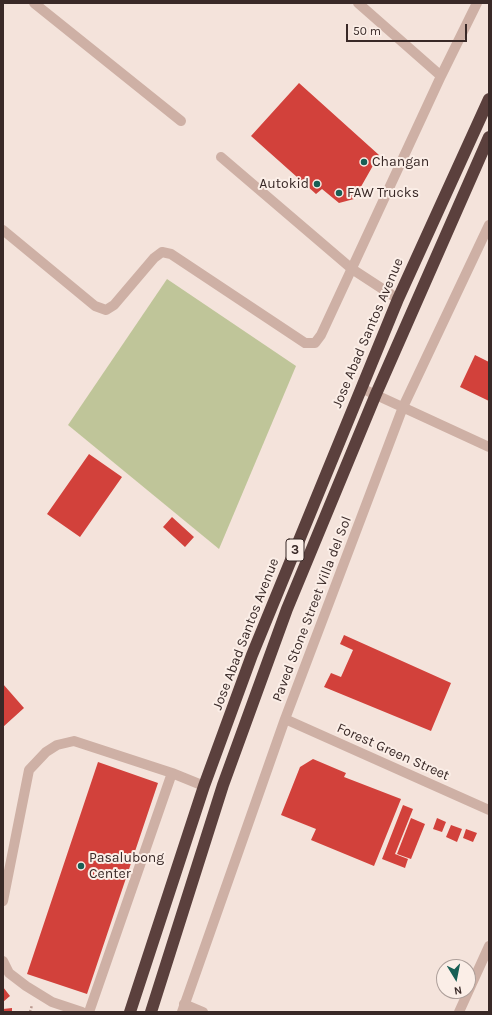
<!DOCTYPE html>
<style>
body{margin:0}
#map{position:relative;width:492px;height:1015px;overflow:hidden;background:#f4e3db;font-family:Karla,sans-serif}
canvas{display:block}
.frame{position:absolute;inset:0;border:4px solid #392927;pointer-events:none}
.north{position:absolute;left:436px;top:959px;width:40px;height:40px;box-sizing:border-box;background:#fbeee7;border:1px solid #ad9f9a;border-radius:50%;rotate:170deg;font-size:11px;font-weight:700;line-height:16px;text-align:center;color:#392927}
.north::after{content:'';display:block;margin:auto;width:14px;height:18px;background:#185f55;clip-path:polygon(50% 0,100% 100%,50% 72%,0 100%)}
.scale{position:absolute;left:346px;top:24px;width:121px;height:18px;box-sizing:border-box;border:2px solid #392927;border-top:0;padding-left:5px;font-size:12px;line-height:14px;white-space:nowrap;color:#392927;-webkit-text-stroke:3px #fbeee7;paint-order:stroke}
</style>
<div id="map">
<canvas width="492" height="1015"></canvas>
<div class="frame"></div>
<div class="north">N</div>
<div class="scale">50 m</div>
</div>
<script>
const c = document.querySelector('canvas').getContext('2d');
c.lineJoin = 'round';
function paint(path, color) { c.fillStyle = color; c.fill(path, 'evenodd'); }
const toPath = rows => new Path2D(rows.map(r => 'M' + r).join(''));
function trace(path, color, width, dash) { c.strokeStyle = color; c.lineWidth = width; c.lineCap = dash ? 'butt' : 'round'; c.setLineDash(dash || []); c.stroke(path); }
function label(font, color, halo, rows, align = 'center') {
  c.font = font + ' Karla,sans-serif'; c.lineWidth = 4; c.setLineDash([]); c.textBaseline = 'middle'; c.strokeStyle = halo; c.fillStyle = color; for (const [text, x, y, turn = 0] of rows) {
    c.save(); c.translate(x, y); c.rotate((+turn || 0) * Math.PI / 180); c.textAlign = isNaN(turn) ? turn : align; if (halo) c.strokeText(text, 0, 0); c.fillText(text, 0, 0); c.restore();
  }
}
const green = toPath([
 [167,279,296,366,219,549,68,425]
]);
const building = toPath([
 [299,83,379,155,354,199,339,203,322,189,316,194,251,136],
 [475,355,489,362,489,401,460,387],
 [89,454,122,477,80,537,47,514],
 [172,517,194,537,185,547,163,527],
 [344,635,451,683,431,731,324,687,331,673,341,677,353,650,340,644],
 [3,684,24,708,3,727],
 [313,759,346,773,344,777,401,799,374,866,311,840,316,829,281,815,300,767],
 [98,762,158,783,87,994,27,974],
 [403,805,413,809,395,854,408,859,405,868,382,859],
 [411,818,425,824,411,859,397,854],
 [437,818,446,822,442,832,433,829],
 [451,825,462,829,457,842,446,837],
 [466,829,477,833,473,842,463,838],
 [3,987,10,996,3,1002],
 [12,1008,12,1012,3,1012,3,1009]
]);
const path = toPath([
 [30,1012,32,1005]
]);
const lane = toPath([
 [34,3,181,121],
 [221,157,352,269],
 [3,901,29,770,46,752,57,745,74,741,172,773,204,786],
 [3,961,9,973,26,986,52,1002,82,1012],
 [89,1012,172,773]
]);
const street = toPath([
 [358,3,441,76],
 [3,230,95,306,106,310,114,305,154,258,162,252,171,254,305,343,315,343,321,335,441,76,477,3],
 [352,269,398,299],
 [361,388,489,447],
 [285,719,489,810],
 [184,1004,203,1012],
 [182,1012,285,719,403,407,489,225],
 [459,1012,489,946]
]);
const highway = toPath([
 [130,1012,204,786,252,655,398,299,489,99],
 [151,1012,223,785,287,609,376,394,489,137]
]);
const markers = [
 [364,162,4,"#185f55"],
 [317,184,4,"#185f55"],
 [339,193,4,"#185f55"],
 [81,866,4,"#185f55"]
];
const shields = [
 [295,550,18]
];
const shieldNames = [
 ["3",295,550]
];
const poiNames = [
 ["Changan",372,162],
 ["Autokid",309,184,"right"],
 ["FAW Trucks",347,193],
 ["Pasalubong",89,858],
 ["Center",89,874]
];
const streetNames = [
 ["Jose Abad Santos Avenue",368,333,-67],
 ["Paved Stone Street Villa del Sol",312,609,-69],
 ["Jose Abad Santos Avenue",246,634,-69],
 ["Forest Green Street",393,752,24]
];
paint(green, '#bfc599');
paint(building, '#d2413b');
trace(path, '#ba998f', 2.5, [2, 2]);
trace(lane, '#ceb0a5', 10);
trace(street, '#ceb0a5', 10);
trace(highway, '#5b403d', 12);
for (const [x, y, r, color] of markers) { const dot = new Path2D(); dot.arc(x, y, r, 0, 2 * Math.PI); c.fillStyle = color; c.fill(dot); trace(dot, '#fbeee7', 1.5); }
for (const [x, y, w] of shields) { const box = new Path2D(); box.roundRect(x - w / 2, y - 11, w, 22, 3); c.fillStyle = '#fbeee7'; c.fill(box); trace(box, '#392927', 1); }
label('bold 13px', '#392927', null, shieldNames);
label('14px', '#392927', '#fbeee7', poiNames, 'left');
label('14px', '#392927', '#fbeee7', streetNames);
</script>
